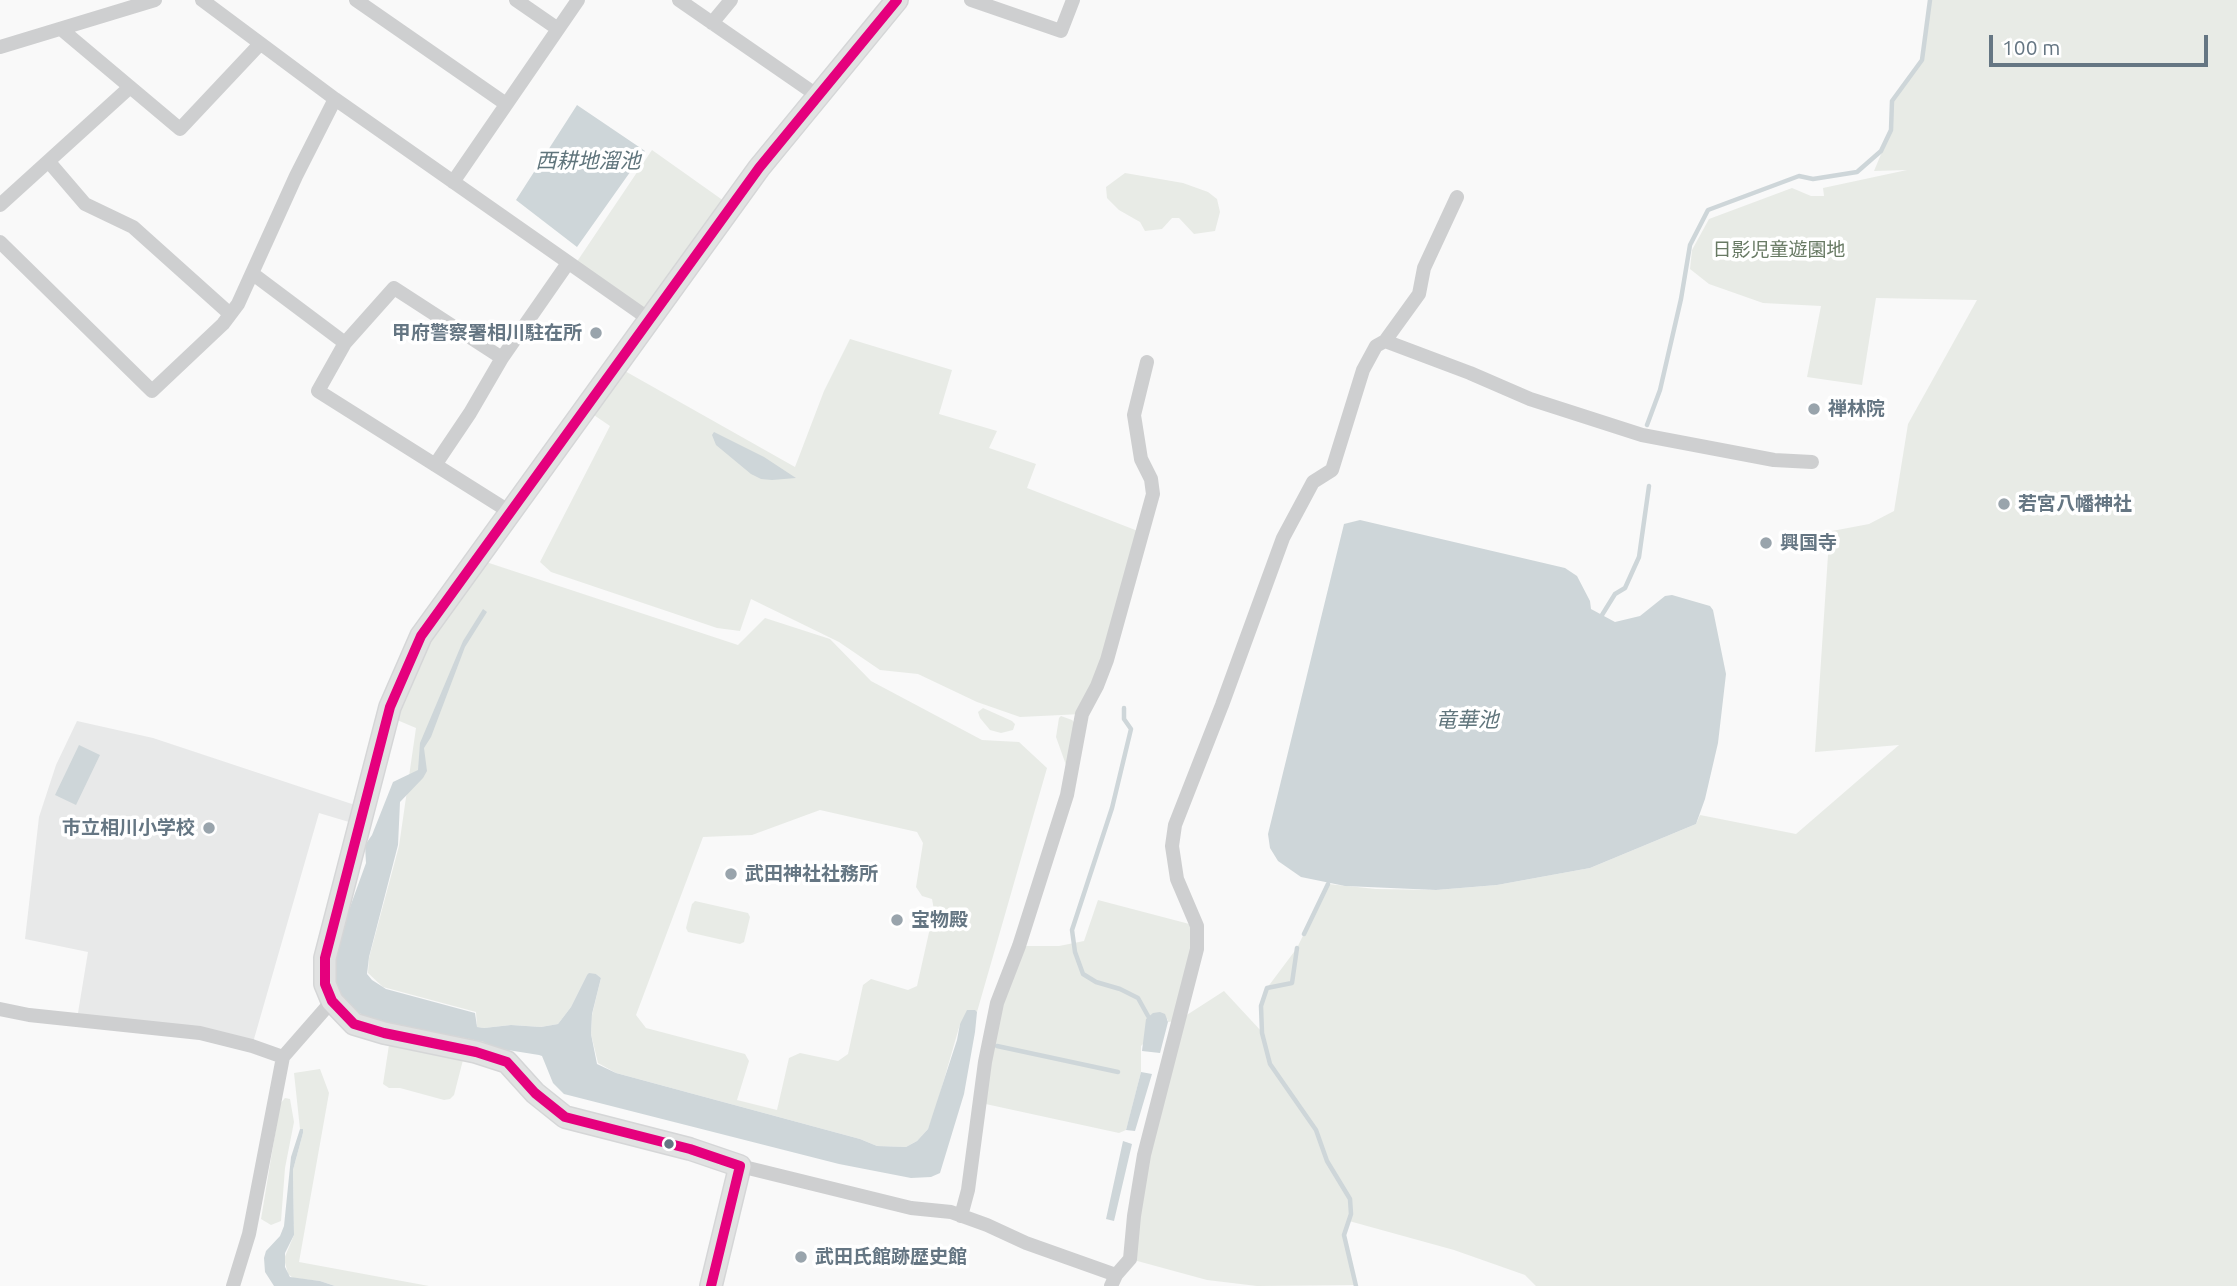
<!DOCTYPE html>
<meta charset="utf-8">
<style>
body{margin:0}
#map{position:relative;width:2237px;height:1286px;overflow:hidden;background:#f9f9f9;font-family:Ubuntu,sans-serif}
canvas{display:block}
.scale{position:absolute;left:1989px;top:35px;width:219px;height:32px;box-sizing:border-box;border:4px solid #657683;border-top:0;padding-left:9px;font-size:21px;line-height:24px;white-space:nowrap;color:#657683;-webkit-text-stroke:5px #fff;paint-order:stroke}
</style>
<div id="map">
<canvas width="2237" height="1286"></canvas>
<div class="scale">100 m</div>
</div>
<script>
const c = document.querySelector('canvas').getContext('2d');
c.lineJoin = 'round';
function paint(path, color) { c.fillStyle = color; c.fill(path, 'evenodd'); }
const toPath = rows => new Path2D(rows.map(r => 'M' + r).join(''));
function trace(path, color, width, dash) { c.strokeStyle = color; c.lineWidth = width; c.lineCap = dash ? 'butt' : 'round'; c.setLineDash(dash || []); c.stroke(path); }
function label(font, color, halo, rows, align = 'center') {
  c.font = font + ' Ubuntu,"Noto Sans JP",sans-serif'; c.lineWidth = 7; c.setLineDash([]); c.textBaseline = 'middle'; c.strokeStyle = halo; c.fillStyle = color; for (const [text, x, y, turn = 0] of rows) {
    c.save(); c.translate(x, y); c.rotate((+turn || 0) * Math.PI / 180); c.textAlign = isNaN(turn) ? turn : align; if (halo) c.strokeText(text, 0, 0); c.fillText(text, 0, 0); c.restore();
  }
}
const built = toPath([
 [77,721,153,738,364,808,359,825,319,813,252,1046,77,1019,88,952,25,939,39,817,56,765]
]);
const green = toPath([
 [1930,0,2237,0,2237,1286,1536,1286,1525,1275,1454,1250,1349,1221,1344,1235,1354,1285,1257,1286,1207,1280,1130,1259,1177,1021,1168,1022,1168,1019,1141,1046,1141,1072,1129,1119,1126,1130,1119,1133,981,1103,985,1062,1019,946,1059,946,1084,941,1098,900,1197,926,1179,1020,1224,991,1262,1032,1261,1006,1267,988,1297,948,1328,884,1376,889,1436,890,1497,885,1590,868,1696,824,1700,815,1796,834,1899,745,1815,752,1828,555,1832,531,1869,524,1894,511,1908,424,1977,300,1876,298,1862,385,1807,377,1821,306,1763,303,1709,284,1690,269,1692,250,1709,219,1792,188,1811,196,1824,196,1823,188,1907,170,1874,171,1891,130,1892,101,1922,60],
 [652,150,731,206,649,319,574,266],
 [1125,173,1183,183,1208,192,1217,199,1220,212,1215,231,1194,234,1179,218,1172,218,1162,229,1145,231,1140,222,1119,210,1107,198,1106,187],
 [850,339,952,370,939,414,997,431,989,448,1036,464,1027,488,1143,533,1082,714,1020,717,977,702,918,674,880,670,839,642,751,599,740,631,717,628,551,572,540,562,610,426,585,409,616,366,795,467,824,391],
 [483,561,738,645,765,618,830,639,871,681,982,740,1019,742,1047,768,977,1012,974,1010,960,1024,935,1111,928,1129,917,1141,906,1147,877,1146,860,1139,616,1073,598,1063,591,1034,592,1015,601,978,596,974,587,975,571,1007,558,1024,541,1027,511,1025,484,1028,477,1027,476,1012,383,987,368,973,369,958,399,846,416,728,397,720,426,647],
 [820,810,917,832,923,843,916,887,922,896,932,899,934,910,917,986,908,990,871,979,863,985,848,1054,838,1061,800,1053,789,1058,777,1110,737,1100,749,1061,745,1054,646,1028,636,1015,703,837,752,835],
 [983,708,1012,721,1015,724,1013,730,1001,733,990,730,980,718,978,712],
 [1061,716,1072,720,1076,724,1066,765,1056,737,1059,718],
 [695,901,748,913,750,917,744,942,740,944,688,932,686,928,692,904],
 [392,1042,463,1060,454,1095,450,1099,444,1100,400,1088,389,1088,383,1084,389,1045],
 [320,1069,329,1093,299,1262,429,1286,335,1286,320,1281,293,1278,288,1274,284,1259,294,1235,293,1170,303,1133,303,1129,300,1129,294,1073],
 [285,1098,290,1099,294,1122,285,1168,281,1221,271,1225,261,1219,280,1104]
]);
const water = toPath([
 [577,105,645,151,577,247,516,200],
 [714,432,764,457,796,478,772,480,761,479,751,474,716,445,712,435],
 [1360,520,1565,568,1577,576,1590,601,1591,609,1615,622,1640,616,1665,596,1672,595,1710,606,1713,610,1726,674,1718,743,1705,799,1696,824,1590,868,1497,885,1436,890,1345,886,1301,877,1278,861,1270,848,1268,834,1344,524],
 [483,609,487,612,465,647,431,737,424,748,427,771,423,778,400,802,398,845,369,957,367,974,372,980,386,989,475,1013,477,1027,484,1028,511,1025,541,1027,558,1024,571,1007,587,975,589,973,596,974,601,978,592,1014,591,1034,597,1064,616,1073,860,1139,877,1146,906,1147,917,1141,928,1129,957,1040,960,1024,967,1010,975,1010,977,1012,975,1032,964,1094,940,1173,931,1177,911,1178,839,1164,564,1094,553,1083,542,1056,539,1055,489,1047,484,1042,460,1037,379,1023,351,1009,338,992,334,968,337,943,366,863,365,845,372,835,393,782,418,770,420,743,463,641],
 [79,745,100,755,76,805,55,795],
 [1160,1012,1165,1014,1168,1022,1160,1053,1142,1051,1146,1019,1153,1013],
 [1141,1072,1152,1074,1135,1131,1126,1130],
 [300,1129,303,1129,303,1133,293,1170,294,1235,285,1253,285,1267,290,1277,320,1281,335,1286,274,1286,265,1272,264,1258,266,1251,280,1236,284,1226,291,1157],
 [1123,1141,1132,1144,1114,1221,1106,1219]
]);
const stream = toPath([
 [1647,425,1660,390,1681,299,1690,245,1708,210,1799,176,1813,179,1857,172,1881,151,1891,130,1892,101,1922,60,1930,0],
 [1602,615,1615,594,1625,588,1639,557,1649,486],
 [1124,708,1124,719,1131,729,1112,808,1072,930,1075,952,1083,974,1096,982,1120,989,1138,998,1148,1016],
 [1304,934,1328,884],
 [1297,948,1292,983,1267,988,1261,1006,1262,1033,1270,1064,1316,1130,1327,1161,1350,1199,1351,1214,1344,1235,1356,1286],
 [997,1046,1118,1072]
]);
const minor = toPath([
 [202,0,335,99,649,319],
 [356,0,506,104],
 [516,0,558,29],
 [679,0,818,96],
 [971,0,1061,31,1073,0],
 [712,23,731,0],
 [61,29,180,129,260,44],
 [0,47,155,0],
 [49,162,85,204,133,227,230,314],
 [453,182,578,0],
 [0,205,129,88],
 [0,242,152,391,223,324,238,304,296,176,335,99],
 [253,274,345,343],
 [1385,341,1470,373,1530,399,1642,435,1774,460,1812,462],
 [502,358,394,288,345,343,318,391,510,512],
 [435,465,470,413,502,358,568,263],
 [0,1009,29,1015,200,1033,252,1046,283,1057],
 [740,1166,911,1208,951,1212,987,1225,1026,1243,1116,1275],
 [961,1216,968,1190,985,1062,997,1003,1019,946,1067,795,1082,714,1097,686,1107,660,1153,494,1151,479,1141,459,1134,415,1147,362],
 [233,1286,249,1234,283,1057,332,1001],
 [1111,1286,1116,1275,1130,1259,1134,1216,1144,1155,1197,949,1197,926,1177,879,1172,846,1175,825,1222,705,1283,538,1313,482,1332,470,1363,370,1376,346,1385,341,1419,294,1424,268,1457,197]
]);
const primary = toPath([
 [711,1286,740,1166,690,1149,565,1117,535,1093,507,1062,476,1052,384,1033,354,1024,332,1001,325,984,325,958,390,707,421,636,759,168,897,0]
]);
const bus1 = toPath([
 [711,1286,740,1166,690,1149,565,1117,535,1093,507,1062,476,1052,384,1033,354,1024,332,1001,325,984,325,958,390,707,421,636,759,168,897,0]
]);
const markers = [
 [596,333,7,"#99a4ac"],
 [1814,409,7,"#99a4ac"],
 [2004,504,7,"#99a4ac"],
 [1766,543,7,"#99a4ac"],
 [209,828,7,"#99a4ac"],
 [731,874,7,"#99a4ac"],
 [897,920,7,"#99a4ac"],
 [669,1144,6,"#657683"],
 [801,1257,7,"#99a4ac"]
];
const parkNames = [
 ["日影児童遊園地",1779,250]
];
const poiNames = [
 ["甲府警察署相川駐在所",582,333,"right"],
 ["禅林院",1828,409],
 ["若宮八幡神社",2018,504],
 ["興国寺",1780,543],
 ["市立相川小学校",195,828,"right"],
 ["武田神社社務所",745,874],
 ["宝物殿",911,920],
 ["武田氏館跡歴史館",815,1257]
];
const waterNames = [
 ["西耕地溜池",588,161],
 ["竜華池",1467,720]
];
paint(built, '#e8e9e9');
paint(green, '#e8ebe6');
paint(water, '#ced6d9');
trace(stream, '#ced6d9', 4.5);
trace(primary, '#d5d6d7', 24);
trace(minor, '#cecfd0', 14);
trace(primary, '#e1e2e2', 21);
trace(bus1, '#e5007d', 10);
for (const [x, y, r, color] of markers) { const dot = new Path2D(); dot.arc(x, y, r, 0, 2 * Math.PI); c.fillStyle = color; c.fill(dot); trace(dot, '#fff', 2.5); }
label('19px', '#687a64', '#fff', parkNames);
label('bold 19px', '#657683', '#fff', poiNames, 'left');
label('italic 21px', '#60757c', '#fff', waterNames);
</script>
